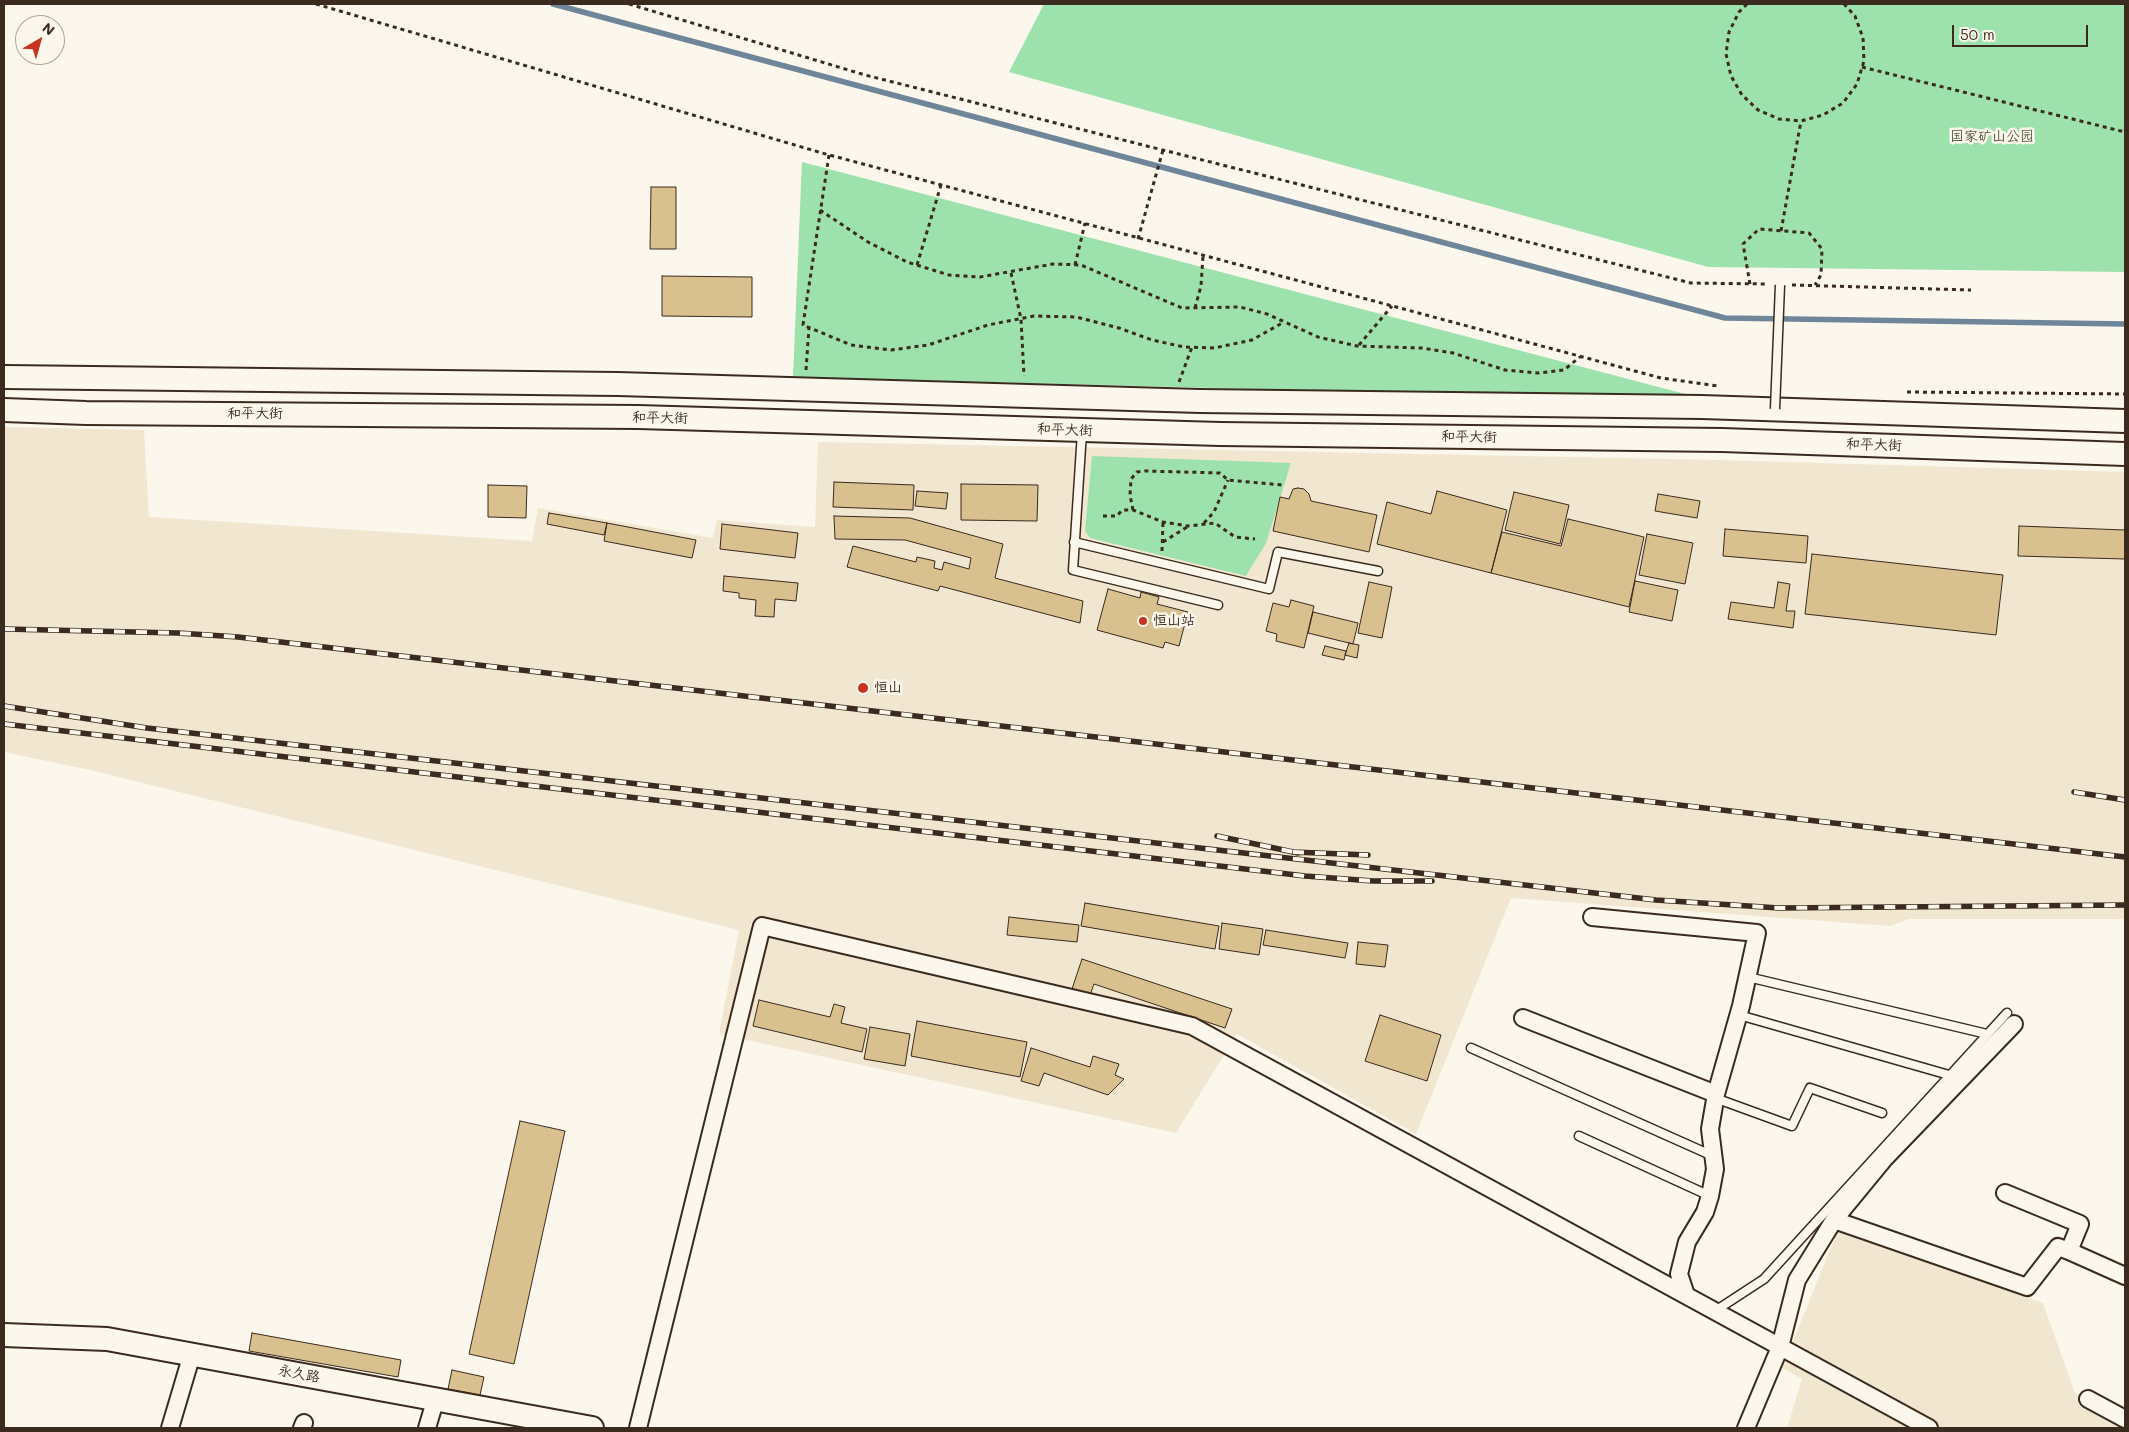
<!DOCTYPE html>
<meta charset="utf-8">
<style>
body{margin:0}
#map{position:relative;width:2129px;height:1432px;overflow:hidden;background:#fbf7ec;font-family:Mali,sans-serif}
canvas{display:block}
.frame{position:absolute;inset:0;border:5px solid #3b2a1e;pointer-events:none}
.north{position:absolute;left:15px;top:15px;width:50px;height:50px;box-sizing:border-box;background:#fbf7ec;border:1px solid #aea59a;border-radius:50%;rotate:38deg;font-size:14px;font-weight:700;line-height:20px;text-align:center;color:#3b2a1e}
.north::after{content:'';display:block;margin:auto;width:18px;height:22px;background:#c8321e;clip-path:polygon(50% 0,100% 100%,50% 72%,0 100%)}
.scale{position:absolute;left:1952px;top:25px;width:136px;height:22px;box-sizing:border-box;border:2px solid #3b2a1e;border-top:0;padding-left:6px;font-size:15px;line-height:18px;white-space:nowrap;color:#3b2a1e;-webkit-text-stroke:4px #fbf7ec;paint-order:stroke}
</style>
<div id="map">
<canvas width="2129" height="1432"></canvas>
<div class="frame"></div>
<div class="north">N</div>
<div class="scale">50 m</div>
</div>
<script>
const c = document.querySelector('canvas').getContext('2d');
c.lineJoin = 'round';
function paint(path, color) { c.fillStyle = color; c.fill(path, 'evenodd'); }
const toPath = rows => new Path2D(rows.map(r => 'M' + r).join(''));
function trace(path, color, width, dash) { c.strokeStyle = color; c.lineWidth = width; c.lineCap = dash ? 'butt' : 'round'; c.setLineDash(dash || []); c.stroke(path); }
function label(font, color, halo, rows, align = 'center') {
  c.font = font + ' Mali,"LXGW WenKai TC",sans-serif'; c.lineWidth = 5; c.setLineDash([]); c.textBaseline = 'middle'; c.strokeStyle = halo; c.fillStyle = color; for (const [text, x, y, turn = 0] of rows) {
    c.save(); c.translate(x, y); c.rotate((+turn || 0) * Math.PI / 180); c.textAlign = isNaN(turn) ? turn : align; if (halo) c.strokeText(text, 0, 0); c.fillText(text, 0, 0); c.restore();
  }
}
const built = toPath([
 [4,427,144,430,149,517,532,541,538,508,713,538,717,520,815,527,818,442,1718,460,2125,472,2125,919,1908,919,1891,926,1511,898,1416,1134,1237,1034,1176,1133,719,1034,739,930,90,770,4,752],
 [1838,1230,2043,1303,2075,1393,2125,1417,2125,1428,1787,1428,1802,1379,1782,1368]
]);
const green = toPath([
 [1044,4,2125,4,2125,272,1708,267,1009,72],
 [802,162,1712,401,793,377],
 [1092,456,1291,463,1266,543,1246,576,1090,538,1085,531]
]);
const stream = toPath([
 [553,4,1725,318,2125,324]
]);
const building = toPath([
 [651,187,676,187,676,249,650,249,651,187],
 [662,276,752,277,752,317,662,316,662,276],
 [834,482,914,485,913,510,833,507,834,482],
 [961,484,1038,485,1037,521,961,520,961,484],
 [488,485,527,486,526,518,488,517,488,485],
 [1298,488,1304,489,1309,494,1311,501,1377,515,1369,552,1273,531,1280,497,1289,499,1293,489,1298,488],
 [917,491,948,493,946,509,915,506,917,491],
 [1437,491,1507,510,1491,573,1377,544,1387,502,1431,514,1437,491],
 [1514,492,1569,505,1560,544,1505,530,1514,492],
 [1658,494,1700,501,1697,518,1655,511,1658,494],
 [549,513,607,523,604,535,547,524,549,513],
 [834,516,910,518,1003,544,995,578,1083,601,1080,623,940,586,938,591,847,567,853,546,916,562,917,557,935,561,934,568,942,570,944,562,969,569,971,558,905,540,835,539,834,516],
 [1568,519,1644,537,1629,607,1491,573,1502,532,1561,546,1568,519],
 [607,523,696,540,692,558,604,541,607,523],
 [722,524,798,533,795,558,720,549,722,524],
 [2019,526,2125,530,2125,559,2018,556,2019,526],
 [1725,529,1808,536,1806,563,1723,556,1725,529],
 [1647,534,1693,543,1685,584,1639,575,1647,534],
 [1812,554,2003,575,1996,635,1805,614,1812,554],
 [724,576,798,583,796,601,775,599,774,617,755,616,756,600,739,598,739,593,723,591,724,576],
 [1635,581,1678,590,1672,621,1629,612,1635,581],
 [1369,582,1392,587,1382,638,1358,633,1369,582],
 [1778,582,1790,584,1786,611,1795,611,1793,628,1728,619,1731,602,1774,608,1778,582],
 [1108,589,1140,598,1141,592,1159,597,1157,604,1188,612,1179,646,1165,642,1163,648,1097,630,1108,589],
 [1291,600,1314,606,1304,648,1276,641,1277,634,1266,631,1273,603,1289,607,1291,600],
 [1313,612,1358,623,1353,644,1308,633,1313,612],
 [1349,643,1359,645,1357,658,1345,655,1349,643],
 [1325,646,1346,651,1344,660,1322,655,1325,646],
 [1085,903,1219,926,1215,949,1081,926,1085,903],
 [1009,917,1079,925,1077,942,1007,935,1009,917],
 [1222,923,1263,929,1259,955,1219,949,1222,923],
 [1266,930,1348,943,1345,958,1263,945,1266,930],
 [1358,942,1388,945,1385,967,1356,964,1358,942],
 [1082,959,1232,1009,1225,1028,1094,984,1090,995,1072,989,1082,959],
 [759,1000,830,1017,834,1004,845,1007,841,1023,867,1029,862,1052,753,1026,759,1000],
 [1380,1015,1441,1035,1427,1081,1365,1061,1380,1015],
 [917,1021,1027,1042,1020,1077,911,1056,917,1021],
 [870,1027,910,1034,905,1066,864,1059,870,1027],
 [1031,1048,1090,1067,1093,1056,1119,1064,1115,1075,1124,1079,1108,1095,1044,1073,1039,1086,1021,1081,1031,1048],
 [520,1121,565,1131,514,1364,469,1354,520,1121],
 [252,1333,401,1360,398,1377,249,1351,252,1333],
 [452,1370,484,1377,480,1395,448,1389,452,1370]
]);
const path = toPath([
 [316,4,822,153,1661,378,1718,386],
 [629,4,865,75,1691,283,1768,284],
 [1747,4,1739,12,1729,32,1726,54,1731,76,1742,95,1758,110,1779,119,1801,121,1823,115,1843,103,1857,84,1864,61,1863,38,1855,16,1844,4],
 [1862,67,2125,132],
 [829,155,803,325,851,345,891,350,928,345,988,325,1034,316,1076,317,1119,328,1152,340,1184,347,1214,348,1252,340,1284,322],
 [820,210,868,242,907,262,949,275,980,277,1053,264,1081,265,1182,308,1240,307,1267,314,1318,337,1357,346,1422,348,1453,353,1505,370,1538,373,1564,370,1580,357],
 [1781,231,1801,121],
 [1138,239,1163,150],
 [917,265,941,185],
 [1075,265,1085,223],
 [1011,273,1021,319,1024,376],
 [1750,284,1743,244,1759,229,1809,233,1822,249,1821,275,1815,285],
 [1792,285,1971,290],
 [1195,308,1201,286,1203,256],
 [1359,345,1392,306],
 [806,370,809,328],
 [1179,382,1192,347],
 [1907,392,2125,394],
 [1133,510,1130,495,1131,479,1137,472,1145,471,1220,473,1228,480,1282,485],
 [1103,516,1117,516,1122,510,1133,510,1163,522,1188,526,1215,523,1235,537,1255,539],
 [1204,523,1214,512,1228,480],
 [1163,542,1187,527],
 [1162,551,1163,522]
]);
const service = toPath([
 [1082,432,1073,570,1218,605],
 [1074,542,1269,589,1278,552,1378,571],
 [1748,977,1987,1034],
 [1739,1015,1949,1075],
 [1471,1048,1713,1156],
 [1715,1098,1792,1126,1810,1088,1882,1113],
 [1579,1136,1710,1196],
 [1715,1311,1764,1279,2007,1013]
]);
const minor = toPath([
 [1592,917,1757,933,1741,1006,1716,1094,1710,1129,1715,1169,1710,1196,1705,1212,1687,1242,1679,1274,1686,1295],
 [1523,1018,1716,1094],
 [2005,1193,2080,1224,2069,1251,2125,1276],
 [1834,1220,2027,1287,2058,1247,2069,1251],
 [2088,1399,2125,1419],
 [170,1428,192,1354],
 [302,1428,304,1423],
 [427,1428,436,1398],
 [638,1428,762,926,1192,1026,1929,1428],
 [1746,1428,1780,1347,1797,1280,1834,1220,1885,1158,2014,1024]
]);
const secondary = toPath([
 [4,377,618,384,1200,401,1702,407,2125,421],
 [4,410,86,413,638,417,1220,434,1722,440,2125,454],
 [4,1335,107,1339,592,1428]
]);
const rail = toPath([
 [4,629,178,633,238,637,2125,857],
 [4,706,147,728,1656,900,1779,908,2125,905],
 [4,724,1305,876,1373,881,1432,881],
 [2074,792,2125,800],
 [1217,836,1298,853],
 [1293,852,1368,855]
]);
const serviceBridge = toPath([
 [1775,409,1780,285]
]);
const markers = [
 [1143,621,5,"#c8321e"],
 [863,688,6,"#c8321e"]
];
const parkNames = [
 ["国家矿山公园",1992,137]
];
const streetNames = [
 ["和平大街",255,414],
 ["和平大街",660,418,1],
 ["和平大街",1065,430,2],
 ["和平大街",1469,437,1],
 ["和平大街",1874,445,2],
 ["永久路",299,1374,10]
];
const poiNames = [
 ["恒山站",1153,621],
 ["恒山",874,688]
];
paint(built, '#f1e6d0');
paint(green, '#9de1ad');
trace(stream, '#6f859a', 5.5);
paint(building, '#d9c08f');
trace(building, '#3b2a1e', 1);
trace(service, '#3b2a1e', 11);
trace(minor, '#3b2a1e', 20);
trace(secondary, '#3b2a1e', 26);
trace(path, '#3b2a1e', 3, [4, 4]);
trace(service, '#fbf7ec', 8);
trace(minor, '#fbf7ec', 16);
trace(secondary, '#fbf7ec', 22);
trace(rail, '#3b2a1e', 5.5);
trace(rail, '#fbf7ec', 4, [11]);
trace(serviceBridge, '#3b2a1e', 11, []);
trace(serviceBridge, '#fbf7ec', 8);
for (const [x, y, r, color] of markers) { const dot = new Path2D(); dot.arc(x, y, r, 0, 2 * Math.PI); c.fillStyle = color; c.fill(dot); trace(dot, '#fbf7ec', 2); }
label('14px', '#545842', '#fbf7ec', parkNames);
label('14px', '#3b2a1e', '#fbf7ec', streetNames);
label('14px', '#3b2a1e', '#fbf7ec', poiNames, 'left');
</script>
